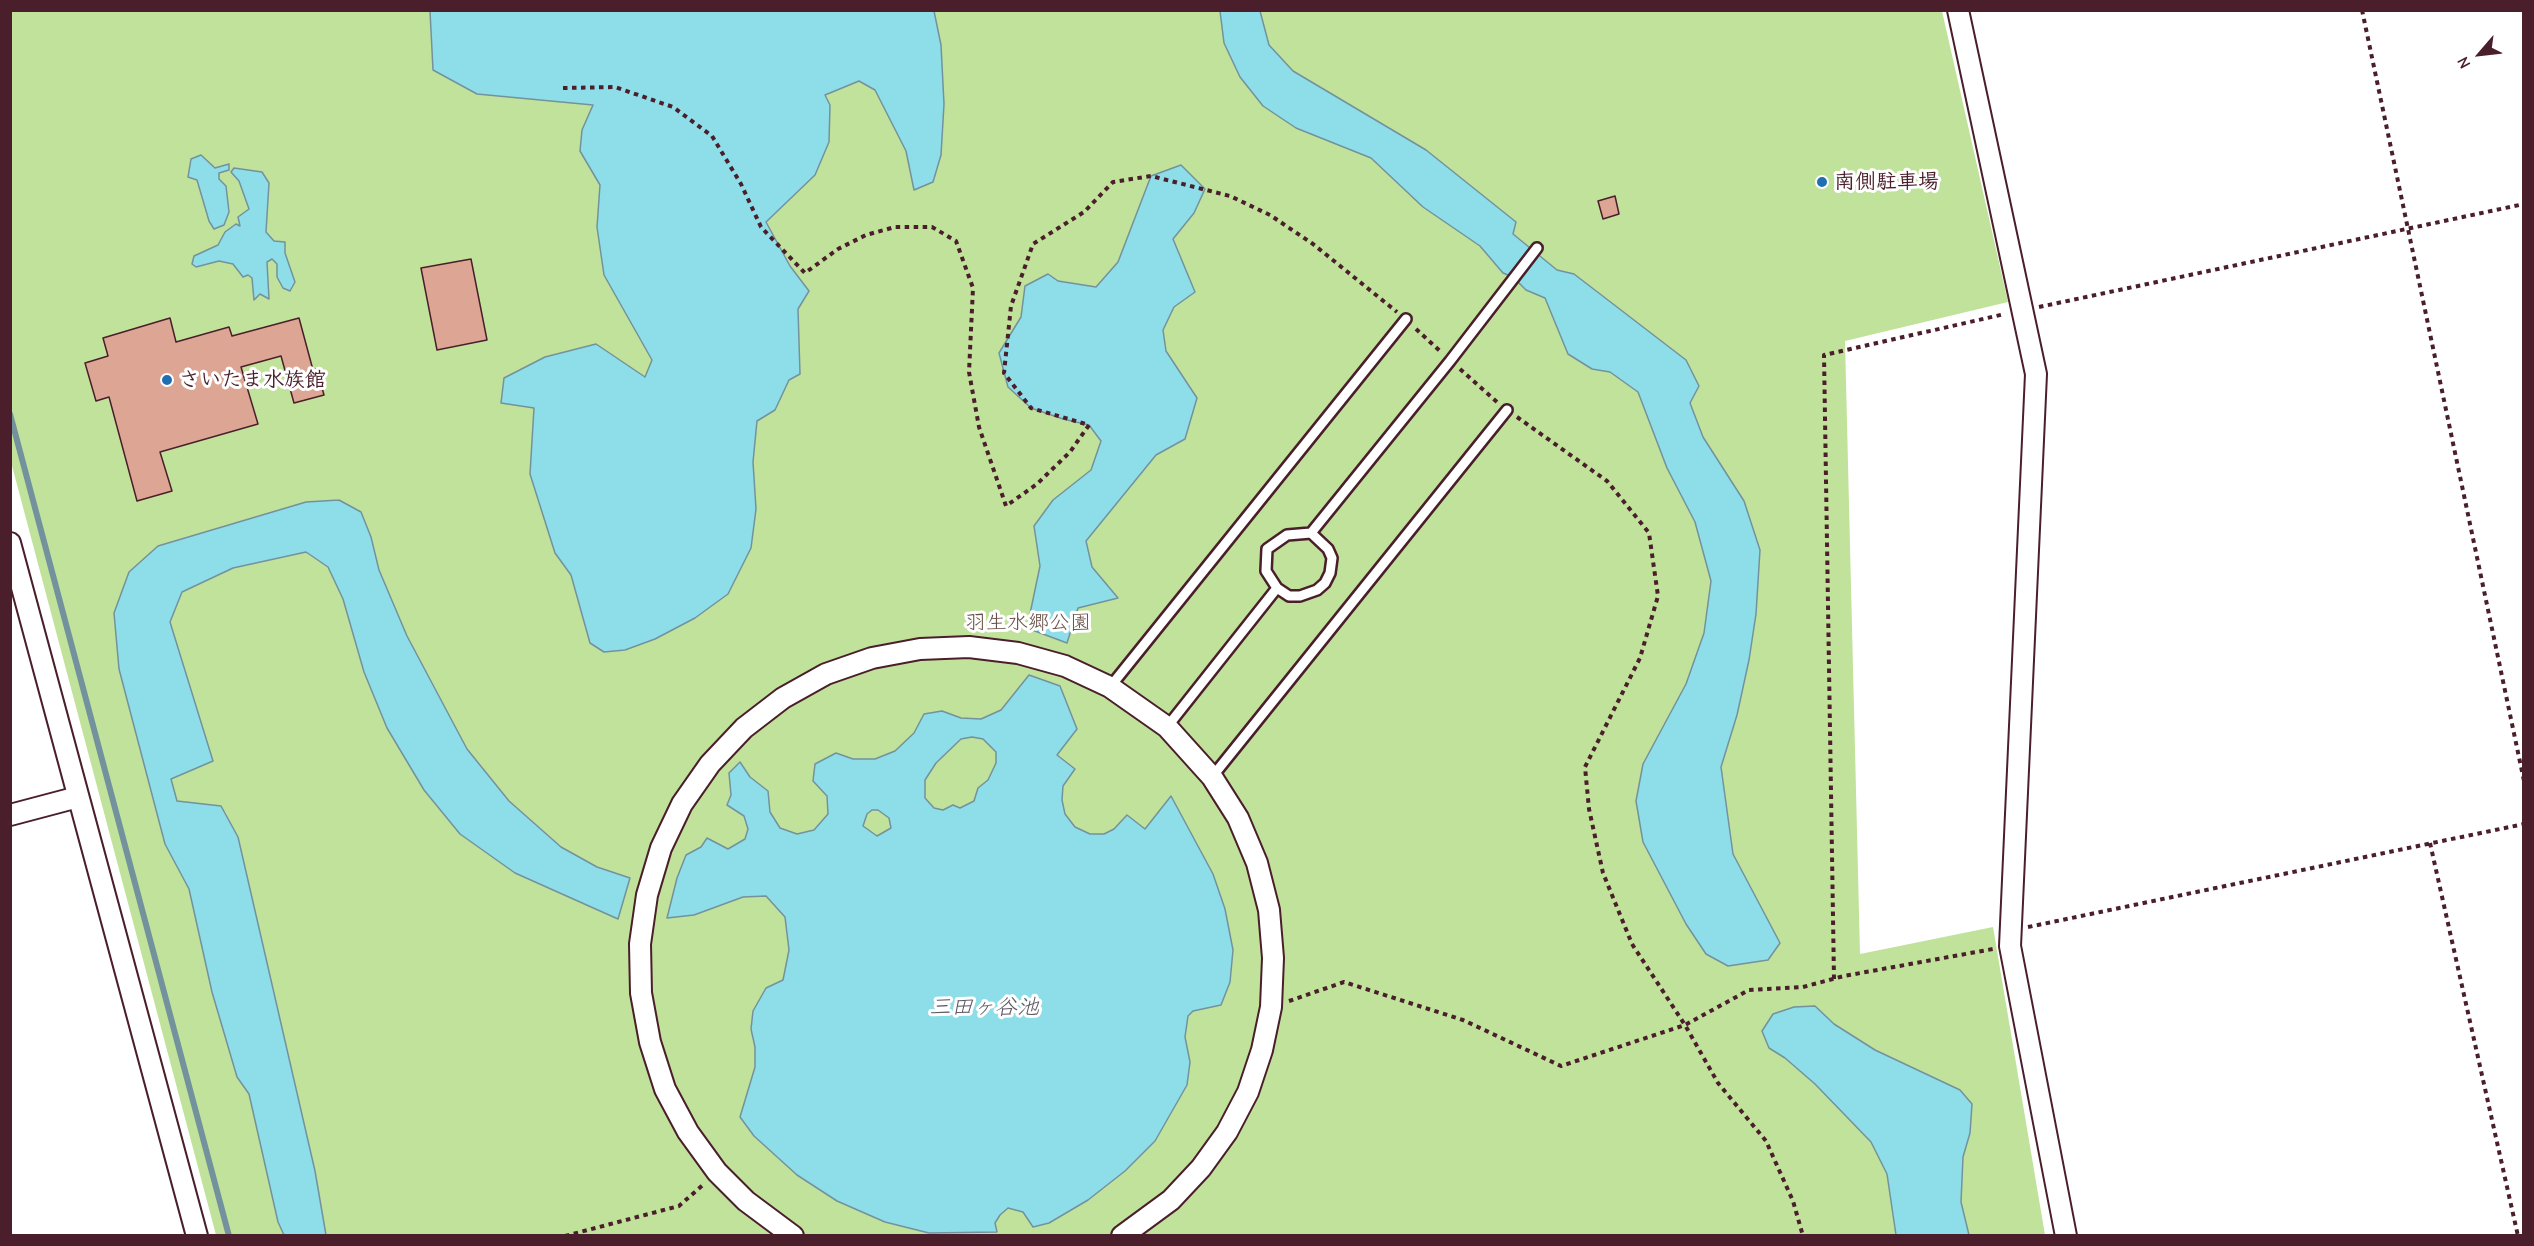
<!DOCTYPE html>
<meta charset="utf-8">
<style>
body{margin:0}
#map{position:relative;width:2534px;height:1246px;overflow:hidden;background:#fff;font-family:"Comic Neue",sans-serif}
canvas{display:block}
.frame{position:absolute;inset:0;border:12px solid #4a1f2b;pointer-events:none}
.north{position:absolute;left:2450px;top:24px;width:60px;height:60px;-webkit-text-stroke:4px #fff;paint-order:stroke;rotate:242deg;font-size:16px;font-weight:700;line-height:24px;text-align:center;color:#4a1f2b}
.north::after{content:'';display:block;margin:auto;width:21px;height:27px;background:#4a1f2b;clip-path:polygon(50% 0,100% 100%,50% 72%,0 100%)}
</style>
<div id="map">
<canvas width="2534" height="1246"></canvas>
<div class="frame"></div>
<div class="north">N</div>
</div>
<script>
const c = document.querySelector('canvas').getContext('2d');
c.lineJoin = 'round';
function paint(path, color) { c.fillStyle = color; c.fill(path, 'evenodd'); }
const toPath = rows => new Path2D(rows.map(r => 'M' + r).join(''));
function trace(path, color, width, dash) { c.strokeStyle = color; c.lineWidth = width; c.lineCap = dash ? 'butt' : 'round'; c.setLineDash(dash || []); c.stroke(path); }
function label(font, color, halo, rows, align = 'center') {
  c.font = font + ' "Comic Neue","Klee One",sans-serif'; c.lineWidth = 6; c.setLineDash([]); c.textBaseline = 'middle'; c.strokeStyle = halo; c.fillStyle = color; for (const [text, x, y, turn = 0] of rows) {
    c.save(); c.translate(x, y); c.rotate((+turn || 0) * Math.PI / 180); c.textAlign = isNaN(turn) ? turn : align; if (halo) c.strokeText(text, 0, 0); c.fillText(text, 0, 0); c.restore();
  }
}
const green = toPath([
 [10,11,1942,11,2008,302,1845,341,1860,954,1993,927,2045,1235,216,1235,11,462]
]);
const water = toPath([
 [430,11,934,11,941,45,944,104,941,155,933,182,914,190,906,151,875,90,859,81,825,95,830,105,829,142,815,175,766,222,790,266,809,291,798,309,800,374,789,380,775,410,757,421,753,462,756,509,751,548,728,594,695,618,655,639,625,650,604,652,590,643,571,575,555,553,530,474,534,408,501,403,504,378,545,357,596,344,645,377,652,360,604,275,597,227,600,185,580,151,582,130,593,105,477,94,433,70,430,11],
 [1220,11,1260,11,1269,45,1293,71,1426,150,1516,222,1513,234,1557,270,1574,274,1686,360,1699,386,1690,403,1703,437,1744,501,1760,550,1756,614,1749,660,1737,715,1721,767,1733,854,1780,943,1768,960,1728,966,1706,954,1686,924,1643,842,1636,801,1643,764,1686,684,1704,633,1711,581,1695,522,1667,468,1638,392,1610,372,1592,369,1568,354,1545,298,1526,290,1513,277,1503,273,1480,246,1423,207,1371,158,1296,128,1263,106,1240,77,1224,43,1220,11],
 [201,155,215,168,229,164,229,170,219,173,219,179,226,186,229,212,224,225,214,229,209,221,197,180,188,177,191,159,201,155],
 [1181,165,1205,189,1194,213,1173,239,1195,292,1174,307,1163,330,1166,351,1197,398,1185,439,1156,455,1086,541,1092,567,1118,598,1078,608,1067,643,1027,628,1040,566,1034,526,1053,500,1091,470,1101,441,1089,425,1063,419,1031,408,1008,387,999,353,1021,317,1025,286,1048,274,1058,281,1096,287,1118,262,1151,176,1181,165],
 [234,168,262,172,269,183,266,232,274,241,285,242,285,253,295,282,290,291,283,288,277,277,277,264,272,259,267,262,269,299,260,294,254,300,252,278,248,275,243,277,233,264,219,261,196,267,192,264,194,256,218,245,225,232,236,224,240,226,238,217,249,209,239,181,231,172,234,168],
 [339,500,361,512,371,537,379,570,407,636,467,749,509,801,561,847,597,867,630,878,618,919,515,873,460,834,424,790,387,728,364,672,343,599,328,567,306,552,233,568,182,592,170,622,213,761,171,779,177,801,221,806,238,837,315,1171,326,1235,284,1235,278,1222,249,1094,237,1077,212,992,189,889,165,844,119,669,114,613,129,572,158,546,306,502,339,500],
 [1029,675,1060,686,1077,729,1057,755,1075,769,1063,786,1062,800,1065,814,1075,827,1090,834,1104,834,1114,829,1127,815,1145,829,1171,796,1213,874,1225,909,1233,950,1230,982,1221,1005,1193,1011,1188,1016,1185,1037,1190,1062,1187,1085,1155,1141,1125,1171,1088,1200,1049,1223,1033,1227,1023,1212,1008,1208,1000,1215,995,1223,997,1232,929,1233,885,1222,837,1201,797,1175,754,1136,740,1117,755,1067,755,1047,751,1029,753,1011,766,988,783,980,789,950,785,917,766,896,743,897,694,915,667,918,677,878,686,855,701,847,707,838,728,849,745,839,748,829,744,816,727,805,731,795,729,773,740,762,750,777,768,791,770,812,780,828,797,834,814,830,828,814,827,796,813,781,815,764,836,753,853,759,875,759,895,751,914,733,924,714,942,711,961,718,981,719,1001,710,1029,675],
 [972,737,983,739,996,752,996,763,988,780,978,788,974,801,960,808,953,805,943,810,934,808,925,798,925,780,936,763,961,739,972,737],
 [872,810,878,810,889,818,891,828,877,836,863,826,867,814,872,810],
 [1815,1006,1834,1024,1875,1050,1960,1090,1972,1104,1970,1133,1963,1157,1961,1202,1969,1235,1896,1235,1887,1174,1871,1142,1815,1084,1785,1058,1769,1048,1762,1031,1773,1014,1794,1007,1815,1006]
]);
const stream = toPath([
 [10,414,229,1236]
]);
const building = toPath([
 [1615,196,1619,214,1603,219,1598,201,1615,196],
 [471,259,487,340,437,350,421,268,471,259],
 [170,318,176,342,229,327,232,336,299,318,313,370,317,369,324,395,294,403,281,356,241,367,258,424,160,452,172,491,137,501,109,397,96,401,85,363,108,356,103,338,170,318]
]);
const path = toPath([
 [2362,10,2524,781],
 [563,88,615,87,673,107,712,136,741,184,761,227,805,273,838,249,866,235,895,227,932,227,956,241,973,288,969,372,979,427,1006,506,1037,484,1070,452,1089,425,1031,408,1004,373,1011,306,1033,244,1084,212,1113,182,1151,176,1230,196,1270,215,1313,244,1397,312],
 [2039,307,2524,204],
 [1416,329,1441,352],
 [1460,369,1497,402],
 [1517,417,1607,481,1649,533,1658,596,1640,658,1585,767,1589,809,1603,873,1632,944,1685,1025,1718,1083,1766,1141,1793,1201,1803,1236],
 [2430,843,2518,1236],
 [2028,927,2524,824],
 [1834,979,1824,355,2005,314],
 [1289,1001,1344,982,1463,1020,1561,1066,1685,1025,1749,990,1803,987,1844,976,1993,949],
 [565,1236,679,1206,705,1183]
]);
const lane = toPath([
 [1311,533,1450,361,1537,248],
 [1110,687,1406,319],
 [1167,727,1277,588,1289,596,1300,596,1317,590,1325,583,1330,573,1332,558,1328,549,1311,533,1287,535,1267,549,1266,571,1277,588],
 [1212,777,1507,410]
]);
const street = toPath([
 [1958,10,2036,374,2010,946,2066,1236],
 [10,543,197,1236],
 [10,815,78,797],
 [793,1236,746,1201,717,1172,688,1132,665,1089,650,1042,641,993,640,944,647,895,661,848,682,804,710,764,744,728,783,698,826,674,872,658,920,649,969,647,1018,653,1065,666,1110,687,1167,727,1212,777,1238,818,1257,863,1269,910,1273,958,1271,1007,1262,1050,1248,1092,1227,1132,1201,1168,1171,1200,1122,1236]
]);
const markers = [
 [1822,182,6,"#1f6fb2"],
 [167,380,6,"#1f6fb2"]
];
const poiNames = [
 ["南側駐車場",1834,182],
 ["さいたま水族館",179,380]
];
const parkNames = [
 ["羽生水郷公園",1028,623]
];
const waterNames = [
 ["三田ヶ谷池",984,1008]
];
paint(green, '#c1e29b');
paint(water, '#8edee9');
trace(water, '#73929d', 1.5);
trace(stream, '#73929d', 6);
paint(building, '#dca594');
trace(building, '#4a1f2b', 1.5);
trace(lane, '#4a1f2b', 14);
trace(street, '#4a1f2b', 24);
trace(path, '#4a1f2b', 4, [4.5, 4.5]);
trace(lane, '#fff', 9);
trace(street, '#fff', 20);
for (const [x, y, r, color] of markers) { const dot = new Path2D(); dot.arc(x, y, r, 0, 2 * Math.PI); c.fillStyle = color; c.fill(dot); trace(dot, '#fff', 2); }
label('bold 21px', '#4a1f2b', '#fff', poiNames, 'left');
label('21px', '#685047', '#fff', parkNames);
label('italic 22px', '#5e5864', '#fff', waterNames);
</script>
